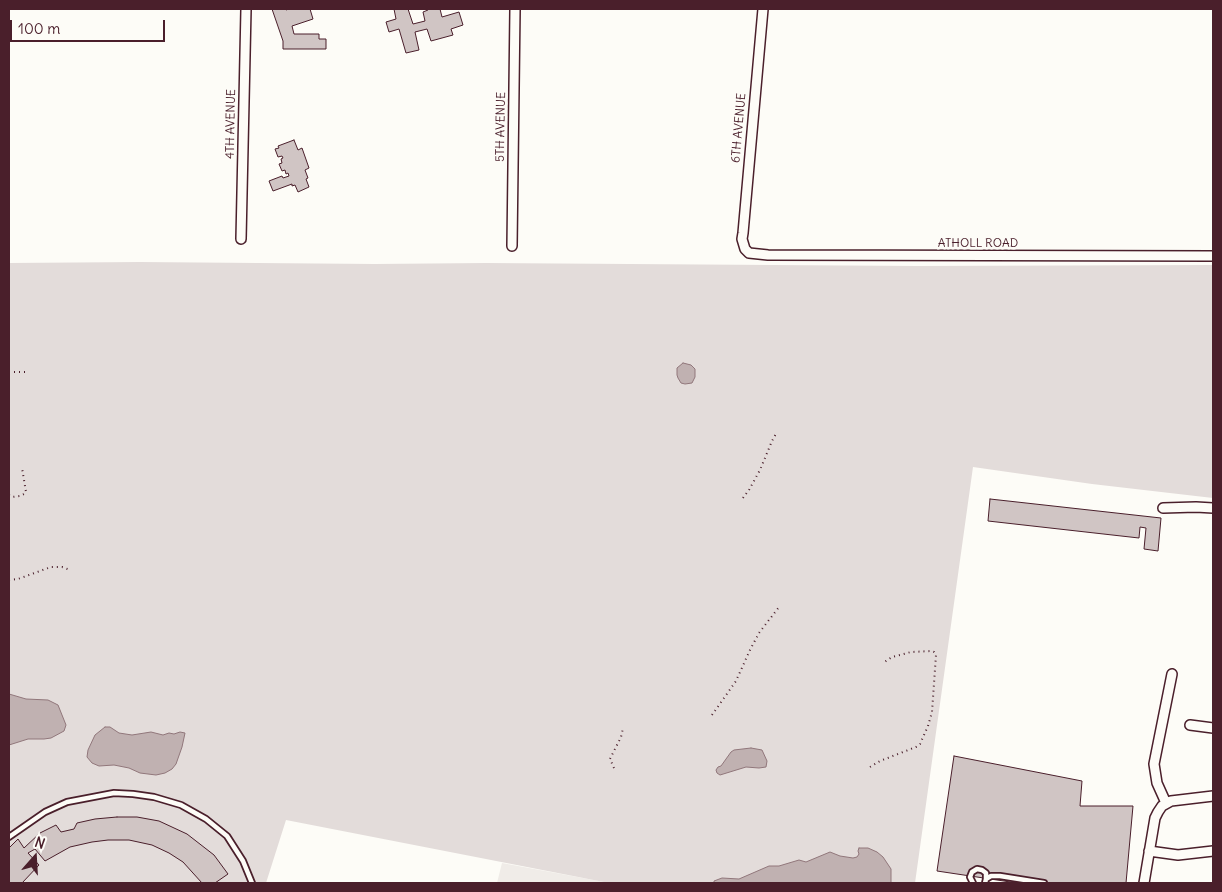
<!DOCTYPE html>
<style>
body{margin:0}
#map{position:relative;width:1222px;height:892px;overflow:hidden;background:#fdfcf7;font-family:Delius,sans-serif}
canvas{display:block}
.frame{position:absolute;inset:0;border:10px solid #4a1f2b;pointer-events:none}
.north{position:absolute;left:10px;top:832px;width:50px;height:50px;-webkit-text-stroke:4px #fdfcf7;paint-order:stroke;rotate:19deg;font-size:14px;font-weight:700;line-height:20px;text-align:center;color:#4a1f2b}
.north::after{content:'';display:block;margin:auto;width:18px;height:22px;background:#4a1f2b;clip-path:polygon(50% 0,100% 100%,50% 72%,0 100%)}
.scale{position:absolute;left:10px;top:20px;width:155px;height:22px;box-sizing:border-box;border:2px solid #4a1f2b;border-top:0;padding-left:6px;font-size:15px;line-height:18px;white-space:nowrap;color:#4a1f2b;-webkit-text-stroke:4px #fdfcf7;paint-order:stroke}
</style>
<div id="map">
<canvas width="1222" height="892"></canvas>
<div class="frame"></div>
<div class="north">N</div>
<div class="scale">100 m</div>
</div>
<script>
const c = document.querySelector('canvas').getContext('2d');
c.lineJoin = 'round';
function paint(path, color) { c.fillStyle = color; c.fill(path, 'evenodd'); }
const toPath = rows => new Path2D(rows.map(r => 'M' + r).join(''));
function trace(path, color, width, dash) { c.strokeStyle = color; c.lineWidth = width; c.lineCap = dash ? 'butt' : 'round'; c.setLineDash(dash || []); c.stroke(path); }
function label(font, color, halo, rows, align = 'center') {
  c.font = font + ' Delius,sans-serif'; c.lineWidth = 5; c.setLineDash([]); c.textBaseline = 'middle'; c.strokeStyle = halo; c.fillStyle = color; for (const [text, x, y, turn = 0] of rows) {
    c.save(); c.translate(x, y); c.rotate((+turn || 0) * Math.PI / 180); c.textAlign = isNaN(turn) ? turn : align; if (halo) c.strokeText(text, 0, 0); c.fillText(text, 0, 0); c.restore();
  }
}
const built = toPath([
 [502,863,610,883,497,883]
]);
const green = toPath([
 [140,262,375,264,486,263,917,266,1213,265,1213,498,1092,484,973,467,915,883,609,883,286,820,266,883,9,883,9,263]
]);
const water = toPath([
 [683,363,691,365,695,369,695,377,692,383,685,384,681,383,678,378,677,375,677,368,683,363],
 [9,694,26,699,48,700,58,705,66,725,64,731,51,738,44,739,28,739,9,745,9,694],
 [105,727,110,727,119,733,132,735,151,732,163,735,169,733,174,734,180,732,185,733,182,747,176,764,172,769,165,773,156,775,140,773,129,768,114,765,99,766,92,763,87,757,88,750,95,735,105,727],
 [751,748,762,750,767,761,766,767,759,768,746,767,720,775,717,773,716,770,718,767,721,766,731,752,734,750,751,748],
 [859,848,868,848,877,852,883,857,891,869,891,883,714,883,714,881,722,878,739,879,769,866,779,866,799,860,806,862,830,852,840,856,853,858,857,857,859,854,858,851,859,848]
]);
const building = toPath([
 [272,9,285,9,286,10,289,9,310,9,313,19,292,26,294,34,319,34,319,39,326,39,326,49,283,49,283,41,272,9],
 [394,9,408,9,413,24,425,21,423,12,428,10,427,9,440,9,442,17,459,12,463,25,451,29,453,35,431,41,427,29,415,32,419,50,406,53,399,29,389,32,386,22,396,19,394,9],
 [294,140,298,150,302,148,309,168,305,170,308,178,306,179,309,187,298,192,295,185,292,186,292,184,273,191,269,181,282,176,283,178,289,176,288,173,286,174,285,170,282,171,279,164,282,163,281,159,283,158,282,156,278,157,275,149,279,148,278,146,294,140],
 [990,499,1161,518,1158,551,1144,549,1146,528,1140,527,1139,538,988,521,990,499],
 [954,756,1082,781,1080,806,1133,806,1126,883,1017,883,937,871,954,756],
 [117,817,137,817,159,821,187,834,214,855,228,874,215,883,202,883,183,862,169,853,152,845,129,840,108,840,92,842,70,847,45,861,35,849,28,853,39,865,22,883,9,883,9,848,18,839,24,848,40,833,56,825,61,832,74,829,77,823,95,819,117,817]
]);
const path = toPath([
 [9,372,29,372],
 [9,495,12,497,20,496,24,494,26,492,22,468],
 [743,498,749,490,760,470,772,441,777,432],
 [9,580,18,579,51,567,62,567,70,570],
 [712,715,736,681,750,650,759,633,779,607],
 [870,767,880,761,916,747,920,744,928,726,932,712,936,655,934,652,931,651,911,652,892,657,883,663],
 [614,768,610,759,621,737,623,728]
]);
const service = toPath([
 [9,837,45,812,67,802,114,793,133,794,154,797,181,805,206,819,227,836,243,861,252,883],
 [986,879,991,876,1000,876,1044,883],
 [973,883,970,877,972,872,977,869,982,870,986,873,986,879,985,883]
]);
const minor = toPath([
 [763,9,743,233,742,239,745,249,749,253,768,255,1213,256],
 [241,239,246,9],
 [512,246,515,9],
 [1163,508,1196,507,1213,508],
 [1190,725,1213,728],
 [1166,803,1157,783,1154,764,1172,674],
 [1149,851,1178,855,1213,851],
 [1144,883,1155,818,1158,812,1162,806,1171,801,1213,796]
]);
const streetNames = [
 ["4TH AVENUE",231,124,-89],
 ["5TH AVENUE",501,127,-89],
 ["6TH AVENUE",739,128,-85],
 ["ATHOLL ROAD",978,244]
];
paint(built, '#f0ece8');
paint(green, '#e3dcda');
paint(water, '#c0b1b1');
trace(water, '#91777b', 1);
paint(building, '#d0c5c4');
trace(building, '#4a1f2b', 1);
trace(service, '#4a1f2b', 8);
trace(minor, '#4a1f2b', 12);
trace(path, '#4a1f2b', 2, [1, 4]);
trace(service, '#fdfcf7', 4.5);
trace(minor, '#fdfcf7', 9);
label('12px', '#4a1f2b', '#fdfcf7', streetNames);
</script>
